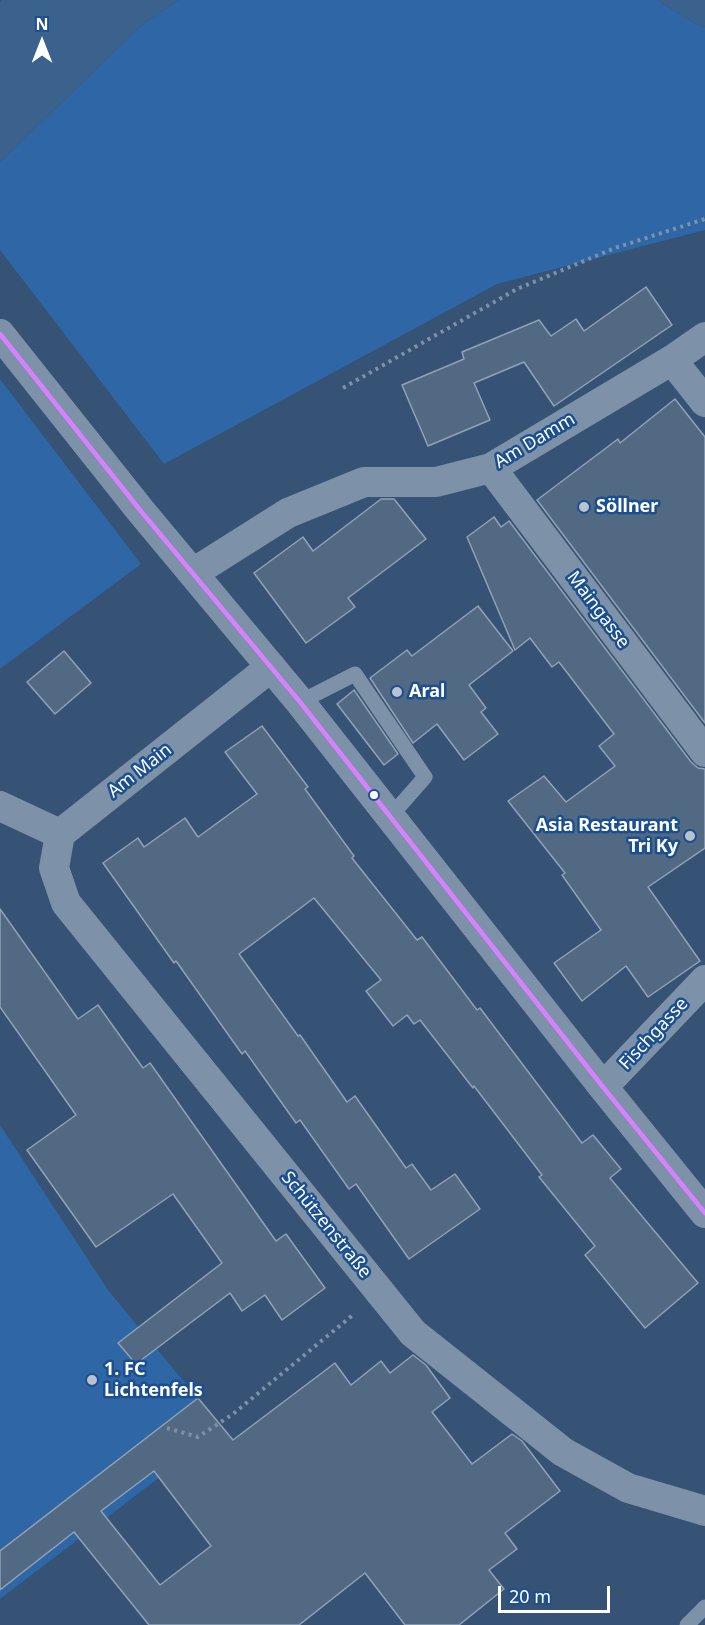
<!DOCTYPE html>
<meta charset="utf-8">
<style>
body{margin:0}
#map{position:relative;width:705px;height:1625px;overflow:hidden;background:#365274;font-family:"Noto Sans",sans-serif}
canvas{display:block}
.north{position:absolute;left:12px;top:12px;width:60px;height:60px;-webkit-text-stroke:4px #1b4f8f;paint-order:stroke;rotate:0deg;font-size:16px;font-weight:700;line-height:24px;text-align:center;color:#fff}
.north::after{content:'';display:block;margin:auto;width:21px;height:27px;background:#fff;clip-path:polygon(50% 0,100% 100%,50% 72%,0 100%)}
.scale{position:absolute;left:498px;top:1586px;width:112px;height:27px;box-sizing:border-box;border:3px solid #fff;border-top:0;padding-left:8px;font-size:18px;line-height:21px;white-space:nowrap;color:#fff;-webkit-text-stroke:4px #1b4f8f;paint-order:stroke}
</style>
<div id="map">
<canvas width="705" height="1625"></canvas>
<div class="north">N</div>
<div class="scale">20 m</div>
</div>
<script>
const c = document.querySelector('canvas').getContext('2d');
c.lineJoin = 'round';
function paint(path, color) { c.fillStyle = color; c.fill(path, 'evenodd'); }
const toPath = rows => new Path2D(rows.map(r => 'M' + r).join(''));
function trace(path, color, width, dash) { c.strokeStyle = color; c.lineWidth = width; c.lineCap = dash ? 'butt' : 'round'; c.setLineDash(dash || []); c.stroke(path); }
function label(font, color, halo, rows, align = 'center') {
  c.font = font + ' "Noto Sans",sans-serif'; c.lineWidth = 5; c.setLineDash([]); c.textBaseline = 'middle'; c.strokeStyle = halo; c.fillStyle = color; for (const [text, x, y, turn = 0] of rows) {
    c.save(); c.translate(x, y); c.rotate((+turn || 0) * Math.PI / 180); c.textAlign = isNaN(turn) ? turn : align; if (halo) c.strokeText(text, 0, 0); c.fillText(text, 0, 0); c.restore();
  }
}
const green = toPath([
 [179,0,657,0,698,25,705,27,705,230,497,284,164,464,0,250,0,162,142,25],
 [0,379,141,564,0,669],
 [0,1125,108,1290,223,1429,0,1599]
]);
const water = toPath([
 [2,0,179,0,142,25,0,162,0,2],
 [657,0,705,0,705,27,698,25]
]);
const building = toPath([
 [646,287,672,325,554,406,524,362,474,383,490,420,428,446,402,385,464,359,462,352,539,320,551,336,576,319,584,331,646,287],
 [675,399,705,437,705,723,537,500,618,439,620,443,675,399],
 [381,499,394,499,426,539,348,598,355,607,306,643,254,573,303,537,313,551,381,499],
 [494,517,501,527,509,521,691,762,698,768,705,769,705,848,648,887,700,961,648,997,626,966,582,1001,554,963,601,930,562,875,565,873,508,801,544,776,566,802,615,766,599,746,614,734,559,662,552,667,530,638,515,650,467,537,494,517],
 [478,606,513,651,469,685,486,708,481,712,498,734,464,760,437,724,413,743,370,678,407,650,412,656,478,606],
 [64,651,91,683,55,714,27,682,64,651],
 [354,690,398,754,384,765,337,704,354,690],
 [262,726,308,787,305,789,354,856,352,858,417,940,422,937,477,1010,480,1008,582,1143,593,1135,621,1169,610,1178,698,1283,645,1328,585,1255,595,1246,539,1177,542,1175,474,1086,473,1088,420,1020,414,1024,407,1015,393,1026,366,991,381,980,314,898,239,954,298,1036,300,1035,347,1102,355,1096,406,1168,412,1164,431,1190,455,1174,480,1209,409,1259,356,1184,349,1189,300,1120,296,1123,245,1051,242,1054,176,961,174,963,103,863,138,838,144,847,185,818,198,837,257,794,225,752,262,726],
 [0,909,78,1019,98,1005,143,1068,150,1063,276,1241,286,1234,325,1288,282,1320,265,1295,242,1311,230,1293,136,1364,118,1343,222,1263,173,1194,96,1247,27,1150,76,1115,0,1007,0,909],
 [413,1355,426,1365,450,1398,432,1412,472,1464,512,1434,522,1441,560,1491,505,1533,517,1549,489,1570,504,1589,459,1625,405,1625,365,1573,299,1625,149,1625,74,1532,0,1590,0,1551,198,1398,233,1440,335,1363,351,1385,381,1361,390,1373,413,1355],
 [154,1471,211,1546,160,1585,101,1511,154,1471]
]);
const path = toPath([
 [343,388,517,289,615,248,705,219],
 [167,1428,198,1437,233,1414,354,1314]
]);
const service = toPath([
 [300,702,355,674,425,777,390,817],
 [687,1625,705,1607]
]);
const minor = toPath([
 [0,334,140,510,300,702,603,1087,705,1213],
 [672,360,705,402],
 [491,468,705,752],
 [193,573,288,513,364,482,436,482,491,468,672,360,705,337],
 [0,806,60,834,271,667],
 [60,834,54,868,66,903,413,1333,563,1452,628,1488,705,1511],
 [603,1087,705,980]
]);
const bus1 = toPath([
 [0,334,140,510,300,702,603,1087,705,1213]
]);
const markers = [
 [584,507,6,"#b9c2ce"],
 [397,692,6,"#b9c2ce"],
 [374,795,5,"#fff"],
 [690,836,6,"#b9c2ce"],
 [92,1380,6,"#b9c2ce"]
];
const streetNames = [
 ["Am Damm",535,441,-31],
 ["Maingasse",598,610,53],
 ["Am Main",140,771,-38],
 ["Fischgasse",654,1034,-47],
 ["Schützenstraße",326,1225,51]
];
const poiNames = [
 ["Söllner",596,507],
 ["Aral",409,692],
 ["Asia Restaurant",678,826,"right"],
 ["Tri Ky",678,847,"right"],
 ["1. FC",104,1370],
 ["Lichtenfels",104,1391]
];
paint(green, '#2f66a5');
paint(water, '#3b618d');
paint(building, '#526984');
trace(building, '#92a2b6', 1.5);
trace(path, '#7d92a8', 4, [3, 4.5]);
trace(service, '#7d92a8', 15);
trace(minor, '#7d92a8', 30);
trace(bus1, '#d880ff', 4.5);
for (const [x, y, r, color] of markers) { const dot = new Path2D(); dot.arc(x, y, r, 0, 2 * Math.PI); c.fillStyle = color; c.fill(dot); trace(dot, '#1b4f8f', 2); }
label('18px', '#fff', '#1b4f8f', streetNames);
label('bold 18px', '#fff', '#1b4f8f', poiNames, 'left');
</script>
